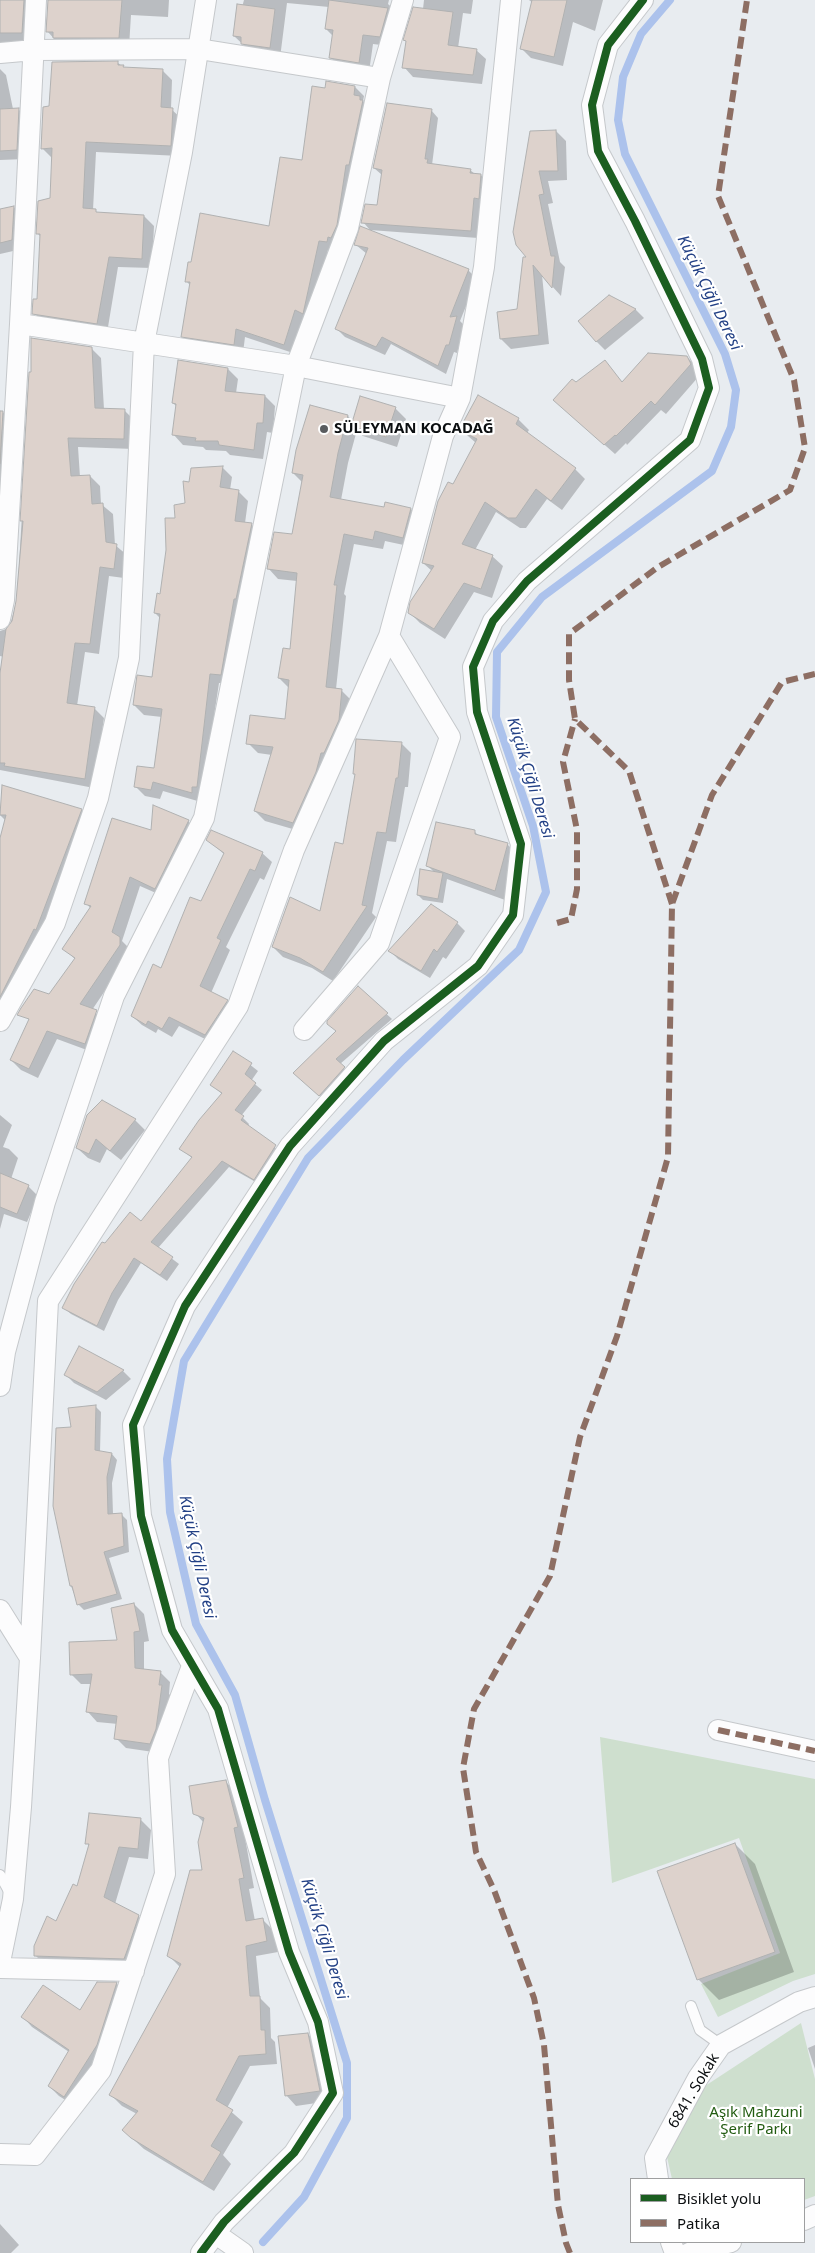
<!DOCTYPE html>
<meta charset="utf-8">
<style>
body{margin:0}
#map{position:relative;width:815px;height:2253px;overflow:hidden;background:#e8ecf0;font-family:"Noto Sans",sans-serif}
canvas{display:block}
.legend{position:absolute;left:630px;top:2178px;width:175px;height:65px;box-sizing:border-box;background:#fff;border:1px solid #9e9fa0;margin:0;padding:6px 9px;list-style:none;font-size:15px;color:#0c0f11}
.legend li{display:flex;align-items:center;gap:10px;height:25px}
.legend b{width:25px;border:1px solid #9e9fa0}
</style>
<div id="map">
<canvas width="815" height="2253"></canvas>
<ul class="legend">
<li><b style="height:6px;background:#1b5e20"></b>Bisiklet yolu</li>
<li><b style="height:6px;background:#8d6e63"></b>Patika</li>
</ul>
</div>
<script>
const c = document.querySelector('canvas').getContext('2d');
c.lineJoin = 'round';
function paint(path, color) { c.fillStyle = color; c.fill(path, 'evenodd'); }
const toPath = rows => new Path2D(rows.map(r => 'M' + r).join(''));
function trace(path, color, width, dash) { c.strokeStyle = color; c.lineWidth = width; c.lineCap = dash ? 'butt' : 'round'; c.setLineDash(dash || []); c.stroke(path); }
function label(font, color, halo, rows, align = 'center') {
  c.font = font + ' "Noto Sans",sans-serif'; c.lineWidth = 4.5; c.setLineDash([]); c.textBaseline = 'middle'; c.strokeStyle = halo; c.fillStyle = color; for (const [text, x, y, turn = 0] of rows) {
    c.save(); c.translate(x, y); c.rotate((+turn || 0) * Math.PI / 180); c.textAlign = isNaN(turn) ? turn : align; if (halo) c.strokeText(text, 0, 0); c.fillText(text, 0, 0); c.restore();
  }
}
const green = toPath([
 [600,1737,815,1779,815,1974,793,1981,718,2017,701,1984,780,1953,739,1838,612,1883],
 [801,2023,815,2079,815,2196,804,2200,804,2179,672,2179,667,2157,702,2088]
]);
const shadow = toPath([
 [0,0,41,0,32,42,0,42],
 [48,0,169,0,168,17,131,15,129,47,57,42,48,32],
 [244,0,389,0,388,4,399,14,390,46,373,44,369,72,340,67,330,57,333,36,326,29,329,7,287,3,280,58,252,53,234,36],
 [424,0,473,0,471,14,463,13,458,48,476,50,486,59,482,84,413,77,404,67,407,42,405,40,423,9],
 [529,0,603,0,595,31,573,22,563,66,531,58,522,49,533,3],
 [118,63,125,68,162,70,172,80,171,109,182,119,180,156,96,152,93,210,98,213,144,216,154,226,152,268,118,267,107,333,44,323,34,313,38,300,41,237,38,234,51,199,52,158,42,148,51,108],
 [0,69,6,75,13,109,18,109,28,119,26,159,0,160],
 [355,87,364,96,363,101,369,106,336,251,328,250,312,322,293,353,245,337,243,353,191,344,182,335,191,286,186,281,271,228,303,162,326,90],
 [431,110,438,118,432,165,470,170,475,174,481,175,488,183,478,238,370,230,363,222,378,207,382,175,374,168],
 [556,131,566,141,567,180,548,181,553,203,548,204,560,262,565,267,561,296,542,275,549,344,511,349,501,339,518,310,528,258,531,132],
 [14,207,23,217,22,249,0,254,0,210],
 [356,245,468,270,477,279,460,321,465,326,457,353,454,352,446,374,391,344,385,355,345,337,336,328,367,254],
 [609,297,636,310,644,318,605,350,596,341],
 [91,348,101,358,104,409,124,410,134,420,134,449,78,447,80,477,90,476,100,486,101,504,113,514,115,545,127,555,124,578,109,576,99,654,85,652,77,706,94,708,104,718,94,788,0,770,0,682,4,657,0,656,0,631,9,628,17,601,30,373],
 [687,357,697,367,700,375,666,414,661,410,627,445,626,443,615,454,565,410,576,384,605,362,623,383],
 [228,369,238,379,236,393,265,396,275,406,273,433,267,432,263,459,230,455,226,451,206,450,203,447,183,445,173,434,177,407,173,403],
 [478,397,518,419,529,430,527,433,575,469,585,479,562,510,547,499,526,528,520,528,496,512,475,550,492,556,503,566,492,598,474,592,445,639,420,623,409,612,432,571,423,563,453,486,476,443,460,429],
 [311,406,348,416,354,422,395,408,406,419,397,447,363,436,357,430,348,463,341,500,385,508,411,509,421,519,413,547,385,541,383,549,354,544,344,594,346,596,336,689,341,690,351,700,303,832,265,821,255,811,272,755,258,753,248,743,286,721,289,688,279,678,291,651,297,581,278,579,268,568,293,535,303,483,293,473],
 [0,412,3,412,12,422,0,581],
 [222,467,232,477,230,490,238,491,248,501,245,523,251,524,261,534,230,684,219,683,201,802,163,791,160,799,145,796,135,786,155,770,162,717,144,715,134,705,153,678,161,619,155,613,161,595,176,519,186,504,190,483],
 [401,743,411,753,408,787,405,787,396,842,387,841,372,913,376,917,333,981,312,968,283,957,273,947,321,913,344,845,356,775,354,774],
 [3,786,81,810,91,820,46,939,0,1009,0,842,6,821,0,815],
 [188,821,198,831,165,897,140,886,122,941,129,948,129,955,92,1010,106,1021,95,1053,57,1039,38,1078,21,1070,11,1060,30,1021,26,1017,49,995,76,960,63,948,91,909,86,903,152,831],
 [475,832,480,837,507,844,517,854,505,900,447,879,443,903,423,900,418,895,434,872,428,866],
 [208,840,262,853,272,862,264,880,260,878,226,947,230,950,211,993,227,1001,236,1011,215,1044,179,1026,172,1037,158,1029,156,1033,142,1025,132,1016,202,903,225,855],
 [457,923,465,931,446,959,443,957,430,978,398,959,390,951],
 [358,988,392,1019,340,1064,349,1073,325,1100,300,1078,337,1032],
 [234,1052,258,1071,251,1081,262,1090,241,1116,249,1124,248,1126,282,1153,261,1185,229,1167,158,1248,179,1264,167,1281,141,1263,118,1300,104,1331,71,1314,64,1308,105,1245,141,1222,192,1158,181,1149,223,1095,212,1085],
 [0,1115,12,1125,3,1147,9,1149,18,1158,11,1179,28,1186,38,1196,27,1222,4,1214,0,1229],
 [135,1120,145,1130,121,1160,107,1149,100,1163,88,1158,77,1148],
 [80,1348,123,1371,131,1379,106,1400,74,1383,66,1375],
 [95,1406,101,1412,100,1452,112,1454,117,1460,112,1483,113,1514,121,1514,127,1520,129,1552,109,1558,122,1599,84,1610,78,1604,71,1586,72,1428],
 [134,1604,144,1614,149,1641,144,1642,144,1670,160,1672,170,1682,169,1694,171,1696,160,1753,126,1748,116,1738,118,1724,97,1722,88,1712,91,1684,81,1684,71,1674,119,1642],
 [226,1782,237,1793,248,1838,245,1838,254,1888,249,1889,255,1921,262,1919,273,1930,278,1952,256,1956,260,1998,270,2008,271,2038,275,2042,277,2064,250,2066,227,2108,243,2122,223,2155,231,2164,214,2191,144,2149,134,2140,123,2130,137,2114,122,2106,111,2095,180,1967,169,1956,203,1872,204,1823,195,1813],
 [140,1819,151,1830,148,1859,129,1857,115,1904,138,1916,149,1927,134,1969,46,1966,35,1955,78,1887,90,1847,87,1843],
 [735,1844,755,1864,794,1972,719,2000,698,1979],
 [98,1983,117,1984,126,1993,75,2106,59,2096,49,2086,69,2052,32,2027,23,2017,80,2011],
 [308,2034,318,2044,330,2101,296,2106,286,2095],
 [815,2045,815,2069,808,2048],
 [0,2224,19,2245,11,2253,0,2253]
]);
const stream = toPath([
 [263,2242,304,2197,347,2118,347,2063,265,1800,235,1695,196,1624,170,1512,167,1459,184,1361,308,1158,403,1060,519,950,546,892,533,826,496,717,497,652,542,597,712,471,731,427,736,390,725,354,625,154,618,120,623,77,641,34,670,0]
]);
const building = toPath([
 [0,0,24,0,22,33,0,33,0,0],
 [48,0,122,0,119,38,53,38,53,32,46,32,48,0],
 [329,0,388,8,380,37,363,35,359,63,329,58,333,30,325,29,329,0],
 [532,0,567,0,554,57,520,49,532,0],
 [237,4,275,9,270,48,241,44,241,37,233,36,237,4],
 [413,7,453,12,448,45,477,49,473,75,402,68,406,41,403,40,413,7],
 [118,61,118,65,124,65,123,67,163,69,161,107,173,108,171,146,86,142,83,208,96,209,96,212,144,215,142,259,109,257,97,324,32,314,33,299,37,299,40,234,36,234,38,201,50,198,52,148,41,149,43,107,49,106,52,62,118,61],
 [326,81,355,86,354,95,360,96,360,100,363,100,349,165,346,165,337,225,331,238,328,237,327,242,319,241,303,314,295,310,284,345,236,329,234,345,181,337,190,282,185,282,188,262,191,262,200,213,269,226,280,157,302,160,312,86,325,88,326,81],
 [387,103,432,109,425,159,428,159,427,163,471,169,470,173,481,174,479,199,474,198,471,231,361,223,365,204,377,205,382,170,373,168,387,103],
 [19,108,17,150,0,151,0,109,19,108],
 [556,130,558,171,539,171,544,194,539,195,551,256,555,256,552,288,533,265,539,335,500,339,497,312,517,309,523,257,526,257,516,245,513,232,530,131,556,130],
 [14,206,12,240,0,243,0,209,14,206],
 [360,226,469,269,450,317,457,316,449,345,446,345,438,366,382,337,376,347,335,329,368,248,354,245,360,226],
 [609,295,636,309,596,342,578,321,609,295],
 [31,338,92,347,95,408,125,409,124,439,68,438,71,476,90,475,92,504,103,503,106,542,117,544,114,569,100,567,90,644,75,643,67,703,95,707,85,779,4,766,5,763,0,763,0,673,6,629,12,621,16,601,23,521,20,521,29,372,31,372,31,338],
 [648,353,687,356,691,364,655,405,651,401,616,436,615,435,604,445,553,400,572,379,576,382,605,360,622,382,648,353],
 [178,360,228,368,225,391,265,395,263,423,257,423,254,450,219,445,218,441,195,441,196,438,172,435,176,404,172,403,178,360],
 [478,395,519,418,516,424,576,468,551,501,536,489,516,518,508,518,485,502,462,544,493,555,481,589,464,583,434,629,408,613,410,602,434,566,422,563,438,501,448,482,453,484,477,439,459,430,478,395],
 [360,396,396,407,386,437,351,426,360,396],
 [310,405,348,415,338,453,330,497,384,507,385,502,411,508,403,538,375,531,373,540,344,534,334,585,337,585,326,687,342,689,339,720,324,753,321,753,316,772,293,823,254,811,273,747,246,744,250,715,285,719,289,680,278,678,283,648,290,649,297,573,267,569,274,532,292,534,303,475,292,473,296,450,310,405],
 [0,411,3,411,0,464,0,411],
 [223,466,220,487,239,490,235,521,252,523,236,599,234,599,221,675,210,674,197,787,192,787,192,793,153,782,151,790,134,787,137,766,154,768,162,709,133,705,137,675,152,677,160,614,154,613,157,593,160,594,166,550,165,518,175,518,174,505,185,503,183,481,189,482,191,468,223,466],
 [356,739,402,742,398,778,396,778,386,833,377,832,362,905,367,906,323,972,300,958,272,947,290,897,320,911,335,842,343,844,355,774,353,774,356,739],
 [2,785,82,809,36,930,34,929,0,997,0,838,6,815,0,815,2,785],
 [153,805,189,820,188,822,155,889,130,877,112,932,120,937,120,945,80,1004,97,1010,85,1044,47,1031,29,1069,10,1060,29,1019,17,1015,21,1008,34,989,49,994,75,958,62,949,91,906,84,904,112,818,151,830,153,805],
 [436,822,475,830,475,834,508,843,495,891,426,866,436,822],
 [211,830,263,852,255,871,250,869,217,938,221,940,200,986,228,1000,205,1035,169,1017,162,1029,148,1021,146,1025,131,1016,153,964,161,968,190,897,201,901,224,853,206,840,211,830],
 [420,869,443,873,438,899,417,895,420,869],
 [431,904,458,922,437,952,434,949,421,971,388,951,431,904],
 [358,986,388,1013,336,1059,345,1067,319,1096,293,1073,336,1031,327,1024,327,1021,358,986],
 [233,1051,252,1063,245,1074,256,1083,235,1110,244,1116,241,1120,276,1145,254,1180,222,1161,151,1242,173,1257,160,1275,134,1258,112,1293,97,1326,62,1308,74,1284,102,1242,105,1243,130,1212,141,1221,192,1157,179,1149,199,1120,222,1093,210,1085,233,1051],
 [102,1100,136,1119,110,1151,96,1139,89,1154,76,1148,87,1115,102,1100],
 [0,1173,29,1185,17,1214,0,1207,0,1173],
 [79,1346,124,1370,97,1392,64,1375,79,1346],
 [96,1405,95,1450,112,1453,107,1477,108,1514,122,1513,124,1546,104,1552,117,1594,77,1605,72,1586,70,1586,53,1506,56,1428,71,1427,68,1408,96,1405],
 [134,1603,140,1631,134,1632,135,1668,161,1671,159,1685,162,1685,156,1729,150,1744,114,1739,117,1716,86,1712,92,1674,70,1675,69,1642,117,1640,111,1608,134,1603],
 [226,1780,238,1827,234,1828,244,1878,239,1879,246,1921,263,1918,267,1941,246,1946,250,1996,260,1996,261,2030,265,2030,266,2054,239,2056,216,2100,233,2110,211,2146,221,2152,203,2182,131,2138,122,2130,138,2111,109,2095,181,1964,167,1956,190,1870,202,1870,198,1842,204,1818,193,1814,189,1786,226,1780],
 [89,1813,141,1818,138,1849,119,1847,104,1897,139,1915,128,1948,124,1959,34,1956,34,1946,47,1916,56,1921,73,1884,77,1886,89,1844,85,1844,89,1813],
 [735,1843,775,1952,697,1980,657,1871,735,1843],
 [97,1982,117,1982,97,2045,64,2097,48,2086,69,2050,21,2017,43,1985,80,2010,97,1982],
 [308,2033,320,2091,285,2096,278,2036,308,2033]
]);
const service = toPath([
 [0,1875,10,1893],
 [691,2006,700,2030,721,2045]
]);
const minor = toPath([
 [0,53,34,50,199,49,380,78],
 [20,324,296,366,460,398],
 [0,619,4,600,20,324,36,0],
 [0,1021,55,923,98,798,129,658,144,343,182,152,206,0],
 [304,1030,379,943,450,737,389,636],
 [0,1386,5,1352,45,1202,114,996,204,818,296,366,348,228,380,78,403,0],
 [0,1610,30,1658],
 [718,1730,815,1751],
 [0,1962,13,1899,21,1807,30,1658,48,1301,238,1006,294,850,389,636,443,436,460,398,484,267,511,0],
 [0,1968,134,1971],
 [0,2154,35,2155,101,2070,165,1874,158,1758,192,1666],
 [658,2179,655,2158,698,2078,721,2045,799,2002,815,1997],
 [804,2220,815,2215],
 [216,2234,243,2253],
 [671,2242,675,2253],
 [201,2253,224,2222,294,2153,333,2093,318,2022,289,1952,218,1709,172,1630,141,1516,133,1425,185,1306,290,1146,384,1041,478,966,513,915,521,844,477,712,473,667,493,621,527,581,690,440,709,388,702,359,635,221,598,151,592,105,608,45,643,0],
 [689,2253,731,2242]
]);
const quiet = toPath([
 [672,904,629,771,575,719,569,680,569,634,658,567,790,490,805,448,794,380,718,196,747,0],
 [557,923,571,919,577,889,577,830,563,762,575,719],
 [718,1730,815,1751],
 [570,2253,566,2243,558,2205,544,2045,534,1998,494,1890,476,1852,463,1768,474,1709,550,1576,580,1437,617,1336,668,1157,672,904,712,795,782,682,815,674]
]);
const cycleway = toPath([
 [201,2253,224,2222,294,2153,333,2093,318,2022,289,1952,218,1709,172,1630,141,1516,133,1425,185,1306,290,1146,384,1041,478,966,513,915,521,844,477,712,473,667,493,621,527,581,690,440,709,388,702,359,635,221,598,151,592,105,608,45,643,0]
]);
const markers = [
 [324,429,5,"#595c5f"]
];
const poiNames = [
 ["SÜLEYMAN KOCADAĞ",334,429]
];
const streetNames = [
 ["6841. Sokak",694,2091,-59]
];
const parkNames = [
 ["Aşık Mahzuni",756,2113],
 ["Şerif Parkı",756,2130]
];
const waterNames = [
 ["Küçük Çiğli Deresi",709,293,64],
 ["Küçük Çiğli Deresi",530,778,73],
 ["Küçük Çiğli Deresi",197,1557,78],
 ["Küçük Çiğli Deresi",324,1939,73]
];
paint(green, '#cedfce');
paint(shadow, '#0003');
trace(stream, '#acc2ec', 8);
paint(building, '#ddd2cc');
trace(building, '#b0b1b1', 1);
trace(service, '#c5c8cb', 12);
trace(minor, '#c5c8cb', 22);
trace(service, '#fcfcfd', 10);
trace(minor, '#fcfcfd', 20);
trace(quiet, '#8d6e63', 6, [12, 6]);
trace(cycleway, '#1b5e20', 8);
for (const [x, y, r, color] of markers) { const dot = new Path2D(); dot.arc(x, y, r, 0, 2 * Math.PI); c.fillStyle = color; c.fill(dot); trace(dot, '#fff', 2); }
label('bold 15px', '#0c0f11', '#fff', poiNames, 'left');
label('15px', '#0c0f11', '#fff', streetNames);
label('15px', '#225c11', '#fff', parkNames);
label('italic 16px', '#224085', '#fff', waterNames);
</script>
